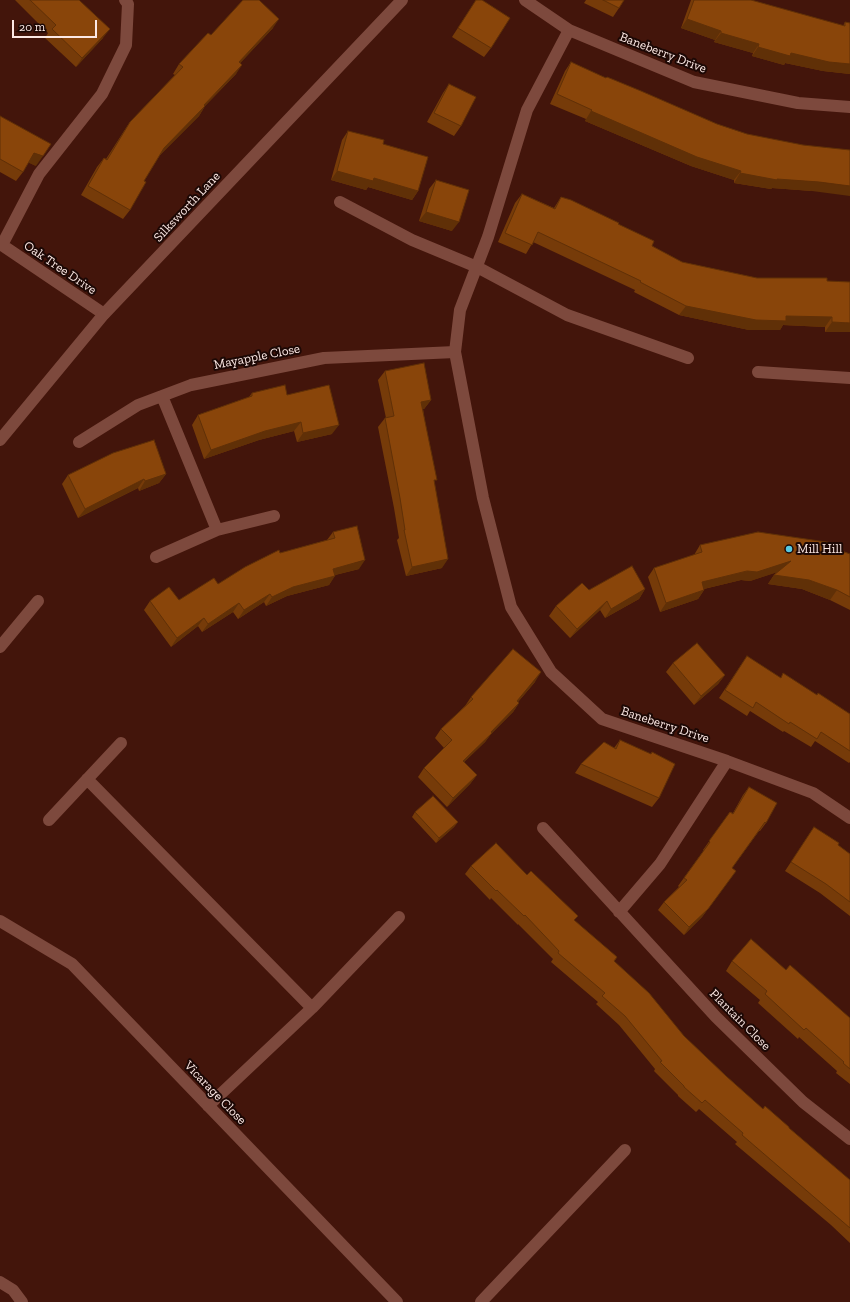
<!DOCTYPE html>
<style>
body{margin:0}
#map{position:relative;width:850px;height:1302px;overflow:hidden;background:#43150b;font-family:"Zilla Slab",serif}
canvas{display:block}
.scale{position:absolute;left:12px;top:20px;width:85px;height:18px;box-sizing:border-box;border:2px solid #fce8e4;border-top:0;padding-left:5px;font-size:12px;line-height:14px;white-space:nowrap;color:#fce8e4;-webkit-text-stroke:3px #1c0805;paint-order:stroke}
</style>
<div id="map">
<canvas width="850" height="1302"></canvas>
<div class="scale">20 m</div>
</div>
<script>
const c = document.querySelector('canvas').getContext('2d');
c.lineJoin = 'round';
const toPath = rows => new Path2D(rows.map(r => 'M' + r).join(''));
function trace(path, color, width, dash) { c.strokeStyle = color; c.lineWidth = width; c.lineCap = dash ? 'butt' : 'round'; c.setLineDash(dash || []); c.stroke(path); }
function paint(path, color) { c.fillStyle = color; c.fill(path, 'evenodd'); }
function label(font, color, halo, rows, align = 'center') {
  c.font = font + ' "Zilla Slab",serif'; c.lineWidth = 4; c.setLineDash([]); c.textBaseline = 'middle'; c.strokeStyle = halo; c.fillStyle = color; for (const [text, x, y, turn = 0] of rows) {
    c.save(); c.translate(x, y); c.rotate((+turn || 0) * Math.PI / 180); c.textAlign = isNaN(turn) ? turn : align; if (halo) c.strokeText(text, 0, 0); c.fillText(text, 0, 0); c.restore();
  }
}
const street = toPath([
 [525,0,569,30,694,82,798,103,850,107],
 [569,30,527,110,488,237,460,310,455,352,483,498,511,607,551,672,602,719,727,761,813,793,850,818],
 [340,202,412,240,477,267,567,315,688,358],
 [0,245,2,245,104,314],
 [2,245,39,174,102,94,126,45,128,4,125,0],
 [758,372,850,378],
 [162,396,217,530],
 [79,442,138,405,191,385,324,358,455,352],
 [156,557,217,530,274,516],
 [0,647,38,601],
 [87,779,312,1008],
 [49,820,121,743],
 [543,828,716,1017,803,1102,850,1139],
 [619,912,660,864,727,761],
 [0,921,72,964,397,1302],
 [208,1106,312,1008,399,917],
 [0,1282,13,1290,22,1302],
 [481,1302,625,1150]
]);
const secondary = toPath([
 [0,440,104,314,402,0]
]);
const wall = toPath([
 [15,0,79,0,103,38,76,67,45,38,48,33],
 [476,0,491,48,484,57,452,37],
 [586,0,624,0,619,8,613,17,584,3],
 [691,0,751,0,843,26,845,22,850,23,850,74,823,71,785,63,784,65,752,56,753,53,714,42,715,40,681,28],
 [273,28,240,63,236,74,205,106,199,116,160,155,144,181,130,210,123,219,81,195,97,167,104,158,106,159,124,131,130,122,175,75,173,74,179,64,211,35],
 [571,62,812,191,772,188,771,189,734,183,734,180,691,166,585,121,586,119,550,104,565,71],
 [449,84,461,126,454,136,427,122,443,93],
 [0,116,36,166,28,162,23,172,16,181,0,172],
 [348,131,383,144,418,191,412,200,368,187,366,190,331,180,342,140],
 [436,180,452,231,419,221,429,189],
 [522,194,554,208,561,197,618,224,652,246,682,262,757,278,827,281,850,332,825,332,825,327,783,325,780,330,749,330,679,315,634,292,635,290,533,242,526,254,498,242,515,203],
 [385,371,431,400,424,409,423,409,434,483,442,568,406,576,397,540,399,538,394,508,378,427,385,418,386,418,378,380],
 [252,393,287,395,332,434,297,442,294,431,259,440,204,459,192,425,198,415,249,397],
 [166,474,159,483,139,491,138,488,78,518,62,484,68,475],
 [333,532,359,569,335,575,329,585,287,596,266,606,264,602,238,619,233,612,202,632,198,626,171,647,144,610,150,601,179,600,218,584,280,553,327,540],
 [840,544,837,549,850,554,850,610,830,600,802,589,768,584,774,575,777,572,750,581,741,580,704,589,704,590,698,599,660,612,648,577,654,568,694,555,700,545],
 [645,589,639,599,605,618,600,610,570,638,549,616,556,606,589,590],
 [747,656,780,678,817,695,850,714,850,762,849,763,815,741,811,747,784,731,783,732,750,711,747,716,719,698],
 [673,663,725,675,718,684,694,705,666,672],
 [535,682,518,702,519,703,513,712,491,734,485,742,464,762,477,775,470,784,447,807,418,777,424,768,444,748,435,738,441,729,465,706,471,697],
 [620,740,659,798,652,807,575,773,581,764,614,748],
 [749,787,766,823,760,831,759,831,732,868,736,871,730,879,702,917,684,935,658,910,664,902,679,887,678,886,704,850,703,850,730,812,733,813,743,795],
 [415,812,458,822,454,827,436,843,412,817],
 [814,827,850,854,850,916,820,893,785,871],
 [471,866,527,875,578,916,574,920,617,957,614,962,684,1036,726,1076,763,1109,789,1128,850,1180,850,1243,831,1225,735,1144,737,1142,699,1109,696,1112,678,1096,678,1095,654,1071,655,1069,619,1025,596,1004,598,1002,551,962,553,959,518,924,518,925,491,898,490,900,465,874],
 [732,961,786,970,850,1018,850,1084,836,1073,837,1071,799,1037,798,1039,758,1003,760,1000,726,971]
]);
const shadedWall = toPath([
 [279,19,273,28,233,71,239,62],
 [687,19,721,31,715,40,681,28],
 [110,29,103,38,76,67,82,58],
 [721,33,759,44,753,53,714,42],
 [758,47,850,64,850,74,823,71,785,63,784,65,752,56],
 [242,65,236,74,203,108,205,106,199,116,158,157,164,148],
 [591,111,741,171,734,180,691,166,585,121],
 [34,153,43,156,36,166,27,162],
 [337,171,374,178,418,191,412,200,368,187,366,190,331,180],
 [740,173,777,179,819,182,850,186,850,196,812,191,772,188,771,189,734,183],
 [426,212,459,222,452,231,419,221],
 [686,306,786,316,832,317,825,327,783,325,780,330,749,330,679,315],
 [832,322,850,323,850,332,825,332],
 [431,400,424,409,415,411,421,402],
 [301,422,294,431,259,440,204,459,211,450,265,431],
 [339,425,332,434,297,442,303,433],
 [166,474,159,483,139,491,145,481],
 [144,479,138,488,78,518,85,509],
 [840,544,834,553,831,547],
 [448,559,442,568,406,576,412,567],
 [365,560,359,569,327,577,333,569],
 [791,561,784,570,750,581,741,580,695,591,702,582],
 [774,575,809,580,837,590,830,600,802,589,768,584],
 [335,576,329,585,287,596,266,606,272,597,293,587],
 [645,589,639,599,605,618,611,609],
 [704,590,698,599,660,612,666,603],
 [270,594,264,602,238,619,244,610],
 [607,601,600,610,570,638,577,629],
 [239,603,233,612,202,632,208,624],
 [204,618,198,626,171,647,177,638],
 [541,672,535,682,511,710,517,701],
 [725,675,718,684,694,705,701,696],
 [519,703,513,712,491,734,485,742,456,770,463,761],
 [477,775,470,784,447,807,453,798],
 [458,822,454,827,436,843,439,838],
 [736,871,702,917,684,935,689,927]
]);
const building = toPath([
 [30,0,79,0,110,29,82,58,52,29,56,25,30,0],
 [243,0,259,0,279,19,239,62,242,65,204,105,205,106,164,148,144,181,146,182,130,210,88,186,104,158,107,160,130,122,183,67,179,64,208,33,211,35,243,0],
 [476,0,482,0,510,18,491,48,458,28,476,0],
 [603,0,624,0,619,8,603,0],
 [694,0,751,0,845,26,845,22,850,23,850,64,829,62,791,53,790,56,758,47,759,44,721,33,721,31,687,19,694,0],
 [571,62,606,78,607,77,641,91,717,124,747,134,803,145,850,150,850,186,819,182,777,179,777,180,740,173,741,171,697,157,591,111,592,110,557,94,571,62],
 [449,84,476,97,461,126,434,113,449,84],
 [0,116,51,144,43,156,34,153,23,172,0,159,0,116],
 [348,131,384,140,383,144,428,157,418,191,374,178,373,181,337,171,348,131],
 [436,180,469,190,459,222,426,212,436,180],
 [522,194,555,209,561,197,571,200,619,223,618,224,654,241,652,246,682,262,757,278,827,278,827,281,850,282,850,323,832,322,832,317,786,316,786,321,756,320,686,306,640,282,641,281,538,232,532,245,505,233,522,194],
 [424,363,431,400,421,402,437,480,434,480,448,559,412,567,404,530,405,530,400,498,385,418,394,416,385,371,424,363],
 [285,385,287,395,329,385,339,425,303,433,301,422,265,431,211,450,198,415,252,396,252,393,285,385],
 [154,440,166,474,145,481,144,479,85,509,68,475,113,453,154,440],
 [357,526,365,560,333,569,335,576,293,587,272,597,270,594,244,610,239,603,208,624,204,618,177,638,150,601,169,587,179,600,214,578,218,584,245,567,279,550,280,553,335,538,333,532,357,526],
 [758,532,840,544,831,547,850,554,850,597,837,590,809,580,774,575,791,561,757,572,747,571,702,582,704,590,666,603,654,568,702,552,700,545,758,532],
 [632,566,645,589,611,609,607,601,577,629,556,606,582,583,589,590,632,566],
 [697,643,725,675,701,696,673,663,697,643],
 [513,649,541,672,517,701,519,703,491,732,492,733,463,761,477,775,453,798,424,768,452,740,441,729,473,699,471,697,513,649],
 [747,656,781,678,783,673,817,695,818,693,850,714,850,751,821,732,817,739,790,722,789,724,756,702,753,708,725,690,747,656],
 [620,740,651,754,652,752,675,764,659,798,581,764,604,742,616,749,620,740],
 [749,787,777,803,766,823,765,822,732,868,736,871,708,909,689,927,664,902,687,880,684,878,710,842,709,841,730,812,733,814,749,787],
 [433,796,458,822,439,838,415,812,433,796],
 [814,827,839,843,838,845,850,854,850,902,826,884,791,862,814,827],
 [496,843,527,875,531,871,578,916,574,920,617,957,614,961,649,993,684,1036,726,1076,763,1109,765,1106,789,1127,789,1128,850,1180,850,1228,742,1135,743,1133,705,1100,702,1103,684,1087,684,1086,660,1062,662,1061,625,1016,602,996,605,993,558,953,559,951,525,915,524,916,497,890,496,891,471,866,496,843],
 [751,939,786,970,790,965,850,1018,850,1069,843,1063,844,1062,806,1028,804,1030,765,994,767,991,732,961,751,939]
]);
const markers = [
 [789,549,4,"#56c9e1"]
];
const streetNames = [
 ["Baneberry Drive",663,53,21],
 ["Silksworth Lane",187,207,-47],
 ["Oak Tree Drive",60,268,34],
 ["Mayapple Close",257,357,-11],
 ["Baneberry Drive",665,725,18],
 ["Plantain Close",740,1020,45],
 ["Vicarage Close",215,1093,46]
];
const poiNames = [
 ["Mill Hill",797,549]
];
trace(street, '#7d493d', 12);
trace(secondary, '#7d493d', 12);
paint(wall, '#763b09');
paint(shadedWall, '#603007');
paint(building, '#89450a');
trace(building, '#603007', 1);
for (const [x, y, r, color] of markers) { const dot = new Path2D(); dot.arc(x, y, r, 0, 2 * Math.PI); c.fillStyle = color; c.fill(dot); trace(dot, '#1c0805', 1.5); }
label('13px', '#fce8e4', '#1c0805', streetNames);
label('13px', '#fce8e4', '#1c0805', poiNames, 'left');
</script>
